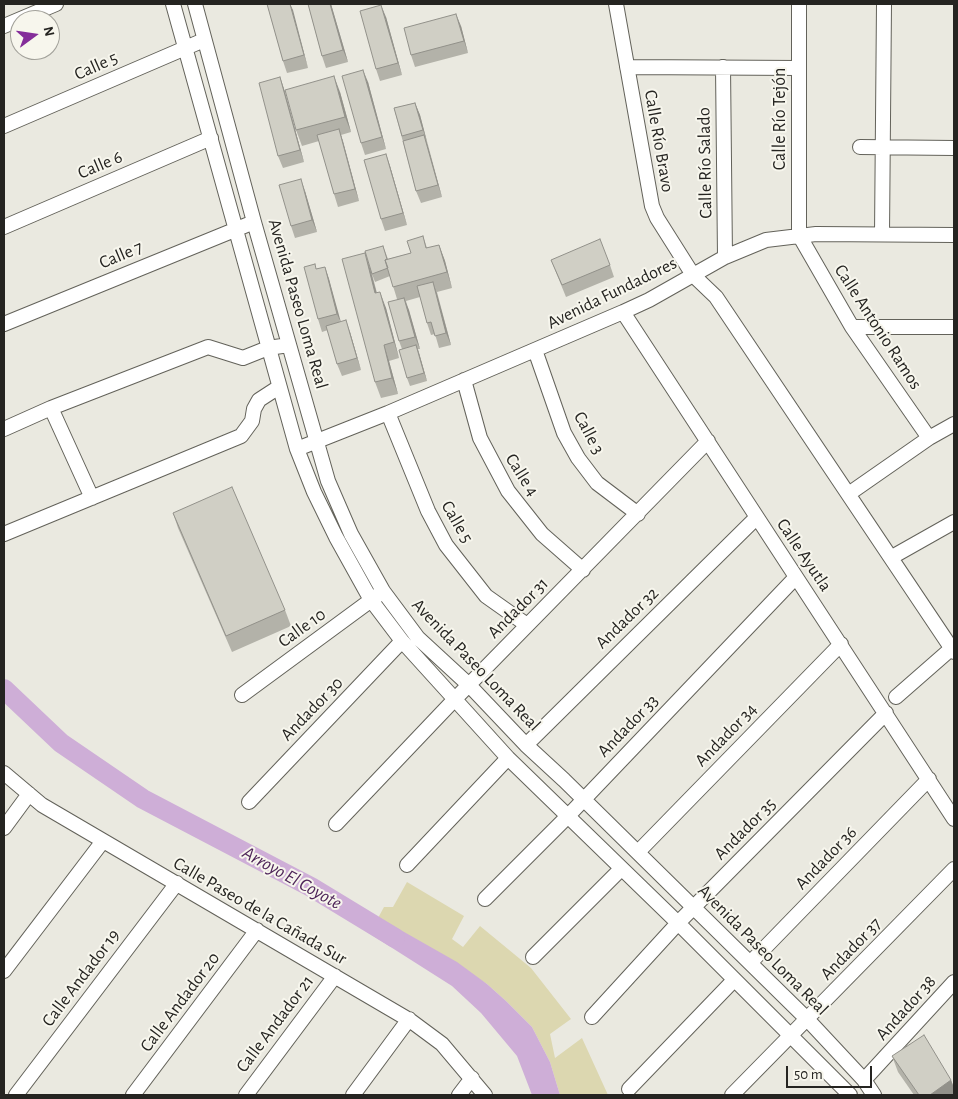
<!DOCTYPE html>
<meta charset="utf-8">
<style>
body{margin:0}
#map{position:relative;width:958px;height:1099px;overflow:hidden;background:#eae9e0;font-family:"Alegreya Sans",sans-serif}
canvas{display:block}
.frame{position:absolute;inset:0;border:5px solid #252421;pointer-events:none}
.north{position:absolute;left:10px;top:10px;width:50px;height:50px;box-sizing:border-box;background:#f7f6ed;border:1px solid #a3a29b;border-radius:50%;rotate:76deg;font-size:14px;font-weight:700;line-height:20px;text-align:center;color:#252421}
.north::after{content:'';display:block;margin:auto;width:18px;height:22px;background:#842d9a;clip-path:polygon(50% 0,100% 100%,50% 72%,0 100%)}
.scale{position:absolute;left:786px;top:1066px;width:86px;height:22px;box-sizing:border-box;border:2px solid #252421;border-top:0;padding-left:6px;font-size:15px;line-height:18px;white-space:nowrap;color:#252421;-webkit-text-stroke:4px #f7f6ed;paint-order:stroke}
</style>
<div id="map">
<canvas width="958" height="1099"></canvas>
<div class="frame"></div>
<div class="north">N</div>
<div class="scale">50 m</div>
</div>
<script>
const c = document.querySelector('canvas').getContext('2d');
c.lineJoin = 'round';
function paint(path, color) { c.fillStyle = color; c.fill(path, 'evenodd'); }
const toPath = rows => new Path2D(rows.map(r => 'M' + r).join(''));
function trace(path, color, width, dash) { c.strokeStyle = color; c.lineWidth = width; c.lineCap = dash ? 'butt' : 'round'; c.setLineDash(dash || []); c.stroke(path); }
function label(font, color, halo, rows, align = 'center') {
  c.font = font + ' "Alegreya Sans",sans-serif'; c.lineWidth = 4; c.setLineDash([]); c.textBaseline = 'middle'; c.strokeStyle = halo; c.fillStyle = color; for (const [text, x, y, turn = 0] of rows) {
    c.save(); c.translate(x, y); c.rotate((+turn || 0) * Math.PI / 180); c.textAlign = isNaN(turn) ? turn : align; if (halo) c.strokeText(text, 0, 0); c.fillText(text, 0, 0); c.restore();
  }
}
const green = toPath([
 [407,882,464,916,452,939,463,947,480,926,531,968,571,1019,550,1034,555,1058,582,1038,608,1095,560,1095,550,1062,532,1027,506,1001,487,984,378,918,384,907,393,907]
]);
const water = toPath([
 [376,916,457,962,487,984,506,1001,532,1027,550,1062,560,1095,532,1095,517,1056,481,1013,452,986,367,932]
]);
const river = toPath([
 [4,689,61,743,143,799,311,887,395,938]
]);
const minor = toPath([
 [173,4,297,449,314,492,336,537,371,600,402,641,508,758,678,923,850,1095],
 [195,4,254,222,328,481,351,534,383,591,418,638,469,685,526,745,564,780,808,1020,864,1080,874,1095],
 [616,4,652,206,657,218,693,275,716,297,954,652],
 [799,4,799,235,852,327,929,438],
 [4,26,56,4],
 [627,67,798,68],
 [723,67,725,257],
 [4,126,204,40],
 [860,147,954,148],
 [4,227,211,138],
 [882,234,884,4],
 [623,312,954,819],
 [4,324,254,222],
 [852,327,954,327],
 [535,350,564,433,578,458,597,483,638,514],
 [464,380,480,438,508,491,542,534,583,570],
 [51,408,92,498],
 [388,413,428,511,446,545,486,596,527,625],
 [4,429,51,408,208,347,243,358,268,348,289,345],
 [297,449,388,413,623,312,649,300,725,257,766,240,816,234,954,235],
 [850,493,929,438,954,424],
 [4,534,241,436,252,421,254,409,259,400,279,387],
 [892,557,954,522],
 [242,695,378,595],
 [896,697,952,648],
 [526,745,756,518],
 [4,773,42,805,411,1021,442,1044,485,1095],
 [249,802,402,641],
 [336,824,454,700,708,441],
 [4,828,29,794],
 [638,852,841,644],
 [407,865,508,758],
 [485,899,568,816,796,577],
 [533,957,621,869],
 [750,963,929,779],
 [4,971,103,841],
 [592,1017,678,923,886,713],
 [864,1080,954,982],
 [629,1089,734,980],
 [16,1095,177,883],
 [133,1095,257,930],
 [246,1095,335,976],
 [353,1095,409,1019],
 [459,1095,472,1078],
 [732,1095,954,869]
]);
const wall = toPath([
 [267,4,290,4,308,68,287,73,283,61],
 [308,4,331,4,348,62,326,68,322,56],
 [386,17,402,75,380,81,376,69],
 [461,26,468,53,415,67,411,55],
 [280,77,284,89,304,162,283,168,278,156],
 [368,82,386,149,365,155,361,143],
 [340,92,351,132,341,135,359,201,338,207,334,194,319,141,302,146,296,130],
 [415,103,420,115,442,197,421,203,416,191,394,108],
 [386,154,390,166,407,225,385,231,381,219],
 [305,191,317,232,295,238,291,226],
 [423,236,427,248,439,245,445,261,452,288,437,292,451,345,439,348,435,334,431,335,427,323,420,297,406,301,420,349,418,349,427,381,410,386,407,378,402,349,399,341,397,299,390,276,375,282,372,274,377,293,386,308,399,358,389,361,398,394,381,398,375,382,365,253,370,268,383,246,388,259,411,253],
 [551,260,610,265,614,277,566,297],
 [325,267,329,279,340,322,350,332,361,370,342,376,337,364,328,330,322,332,318,319,317,269],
 [173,513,285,610,291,626,232,652,178,528],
 [892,1056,951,1080,954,1088,954,1095,914,1095,898,1072]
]);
const shadedWall = toPath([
 [290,4,293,10,308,68,304,55],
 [330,4,331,4,348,62,343,50],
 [381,5,386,17,402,75,398,63],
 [456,14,461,26,468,53,464,41],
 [363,70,368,82,386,149,382,137],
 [334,76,340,92,351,132,345,117],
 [280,77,284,89,304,162,300,150],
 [415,103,420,115,427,142,423,130],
 [339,129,343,141,359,201,355,189],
 [424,135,428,147,442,197,438,185],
 [386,154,390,166,407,225,403,213],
 [301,179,305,191,317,232,312,220],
 [439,245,445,261,452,288,447,272],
 [365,253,370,269,381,309,375,293],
 [325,267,329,279,342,326,337,314],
 [433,282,437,294,451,345,446,333],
 [380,292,386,308,399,358,394,342],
 [404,298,409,310,420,349,415,337],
 [346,320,350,332,361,370,357,358],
 [384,345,389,361,398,394,392,378],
 [416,345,419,353,427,381,424,373],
 [951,1080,954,1088,954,1095,930,1095]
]);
const building = toPath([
 [267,4,290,4,304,55,283,61,267,4],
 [308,4,330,4,343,50,322,56,308,4],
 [381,5,398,63,376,69,360,11,381,5],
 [456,14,464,41,411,55,404,28,456,14],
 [363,70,382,137,361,143,342,76,363,70],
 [334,76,345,117,296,130,285,90,334,76],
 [280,77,300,150,278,156,259,83,280,77],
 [415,103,423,130,402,136,394,108,415,103],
 [339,129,355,189,334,194,317,135,339,129],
 [424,135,438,185,416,191,403,141,424,135],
 [386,154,403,213,381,219,364,160,386,154],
 [301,179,312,220,291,226,279,185,301,179],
 [423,236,426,248,439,245,447,272,393,287,385,260,411,253,407,241,423,236],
 [600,239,610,265,562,285,551,260,600,239],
 [383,246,387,259,385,260,388,268,372,274,365,251,383,246],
 [365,253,375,293,380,292,394,342,384,345,392,378,375,382,342,259,365,253],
 [315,264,316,269,325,267,337,314,318,319,304,267,315,264],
 [433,282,446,333,435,336,431,322,427,323,417,286,433,282],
 [404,298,415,337,399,341,388,302,404,298],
 [346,320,357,358,337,364,326,326,346,320],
 [416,345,424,373,407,378,399,350,416,345],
 [232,487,285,610,226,636,173,513,232,487],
 [924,1035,951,1080,930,1095,919,1095,892,1056,924,1035]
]);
const streetNames = [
 ["Calle 5",96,66,-24],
 ["Calle Río Tejón",780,119,-90],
 ["Calle Río Bravo",659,141,80],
 ["Calle Río Salado",705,163,-91],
 ["Calle 6",100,165,-23],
 ["Calle 7",121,255,-23],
 ["Avenida Fundadores",612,293,-26],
 ["Avenida Paseo Loma Real",298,304,74],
 ["Calle Antonio Ramos",878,327,57],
 ["Calle 3",589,433,62],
 ["Calle 4",522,475,58],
 ["Calle 5",457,522,60],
 ["Calle Ayutla",804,555,56],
 ["Andador 31",518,608,-45],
 ["Andador 32",627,618,-44],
 ["Calle 10",302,628,-36],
 ["Avenida Paseo Loma Real",476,665,46],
 ["Andador 30",312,709,-46],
 ["Andador 33",628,726,-46],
 ["Andador 34",726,735,-46],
 ["Andador 35",745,829,-45],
 ["Andador 36",826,858,-46],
 ["Calle Paseo de la Cañada Sur",260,911,30],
 ["Andador 37",851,949,-46],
 ["Avenida Paseo Loma Real",763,950,45],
 ["Calle Andador 19",81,978,-53],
 ["Calle Andador 20",180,1002,-53],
 ["Andador 38",906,1008,-48],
 ["Calle Andador 21",275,1024,-53]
];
const waterNames = [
 ["Arroyo El Coyote",292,878,29]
];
paint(green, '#dcd7b0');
paint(water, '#ceaed7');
trace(river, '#ceaed7', 20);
trace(minor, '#63625a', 16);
trace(minor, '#fff', 14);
paint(wall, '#b3b2a9');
paint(shadedWall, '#92918a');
paint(building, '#d0cfc5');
trace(building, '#92918a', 1);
label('18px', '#252421', '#f7f6ed', streetNames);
label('italic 19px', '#4e2559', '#f7f6ed', waterNames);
</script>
